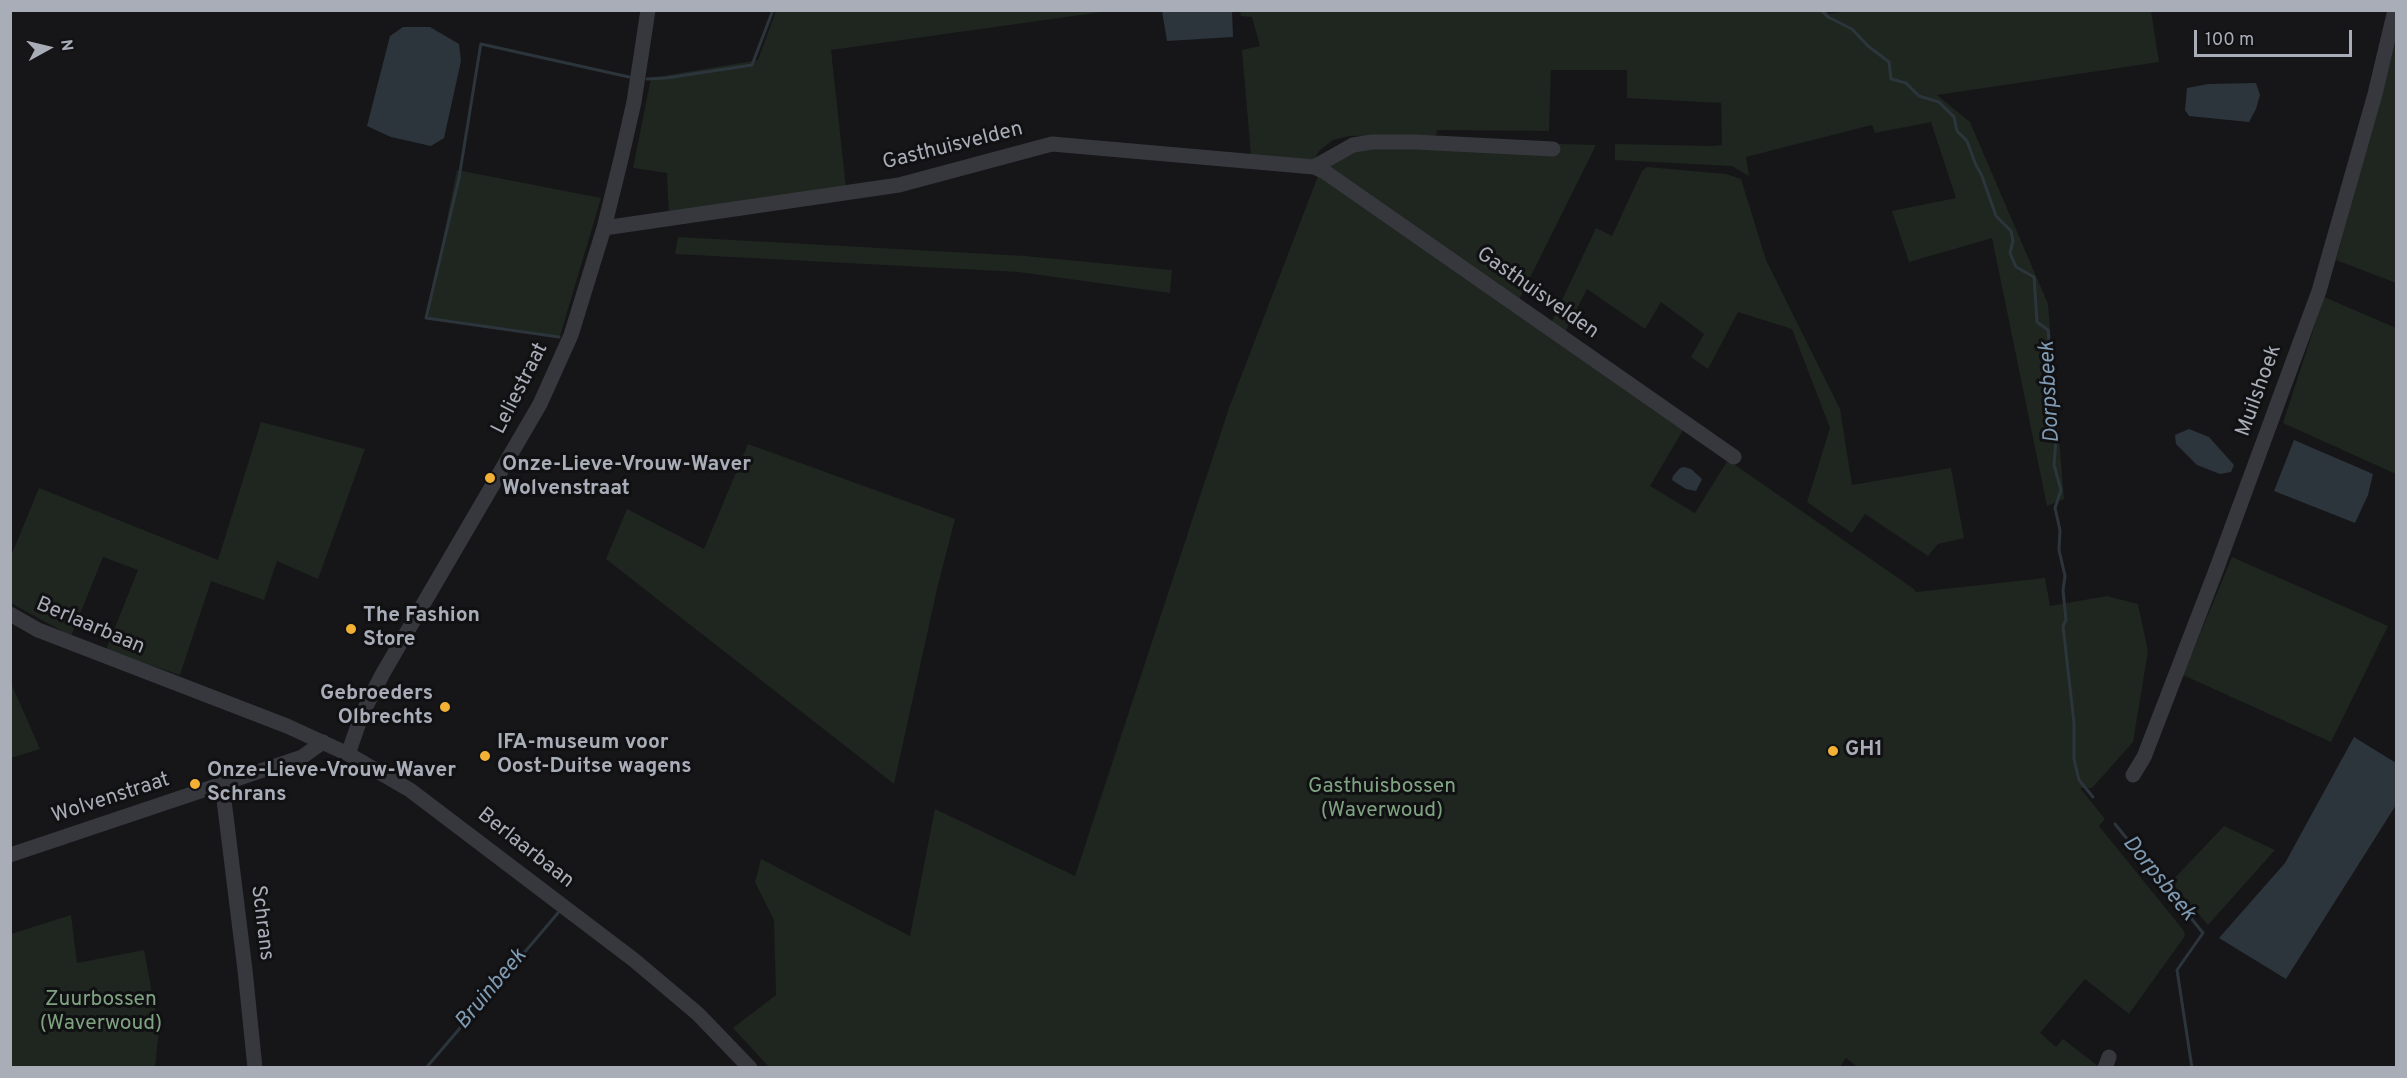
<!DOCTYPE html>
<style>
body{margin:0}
#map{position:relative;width:2407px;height:1078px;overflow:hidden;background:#161618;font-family:Overpass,sans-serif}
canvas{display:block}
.frame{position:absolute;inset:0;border:12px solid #a8adb8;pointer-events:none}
.north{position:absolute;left:18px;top:18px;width:60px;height:60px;-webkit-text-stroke:4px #111113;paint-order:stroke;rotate:82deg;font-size:16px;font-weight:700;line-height:24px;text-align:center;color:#a8adb8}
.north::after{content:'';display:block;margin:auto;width:21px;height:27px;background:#a8adb8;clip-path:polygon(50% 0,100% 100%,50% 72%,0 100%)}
.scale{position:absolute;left:2194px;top:30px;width:158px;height:27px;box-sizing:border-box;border:3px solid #a8adb8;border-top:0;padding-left:8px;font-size:18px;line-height:21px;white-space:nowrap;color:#a8adb8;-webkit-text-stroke:4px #111113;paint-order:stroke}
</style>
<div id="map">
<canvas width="2407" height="1078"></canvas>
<div class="frame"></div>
<div class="north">N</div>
<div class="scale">100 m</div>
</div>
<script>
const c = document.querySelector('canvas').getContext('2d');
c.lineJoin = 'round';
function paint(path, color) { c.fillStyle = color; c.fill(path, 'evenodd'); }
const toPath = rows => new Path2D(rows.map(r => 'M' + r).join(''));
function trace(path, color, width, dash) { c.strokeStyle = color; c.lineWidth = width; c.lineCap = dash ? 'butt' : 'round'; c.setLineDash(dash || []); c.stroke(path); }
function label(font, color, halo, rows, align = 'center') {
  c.font = font + ' Overpass,sans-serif'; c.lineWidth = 6; c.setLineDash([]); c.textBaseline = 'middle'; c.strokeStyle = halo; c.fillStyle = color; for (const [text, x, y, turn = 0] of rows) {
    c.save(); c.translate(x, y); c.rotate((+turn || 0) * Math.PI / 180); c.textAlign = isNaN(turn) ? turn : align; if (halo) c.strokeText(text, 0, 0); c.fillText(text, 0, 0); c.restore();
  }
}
const green = toPath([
 [1828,10,1828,14,1853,10,2151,11,2159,62,1937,95,1970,122,2048,304,2064,499,2047,506,1992,238,1909,262,1892,211,1956,198,1931,122,1875,133,1872,125,1746,157,1749,176,1732,166,1615,160,1615,144,1712,146,1722,145,1721,103,1627,98,1627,70,1551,70,1549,131,1437,130,1436,135,1349,136,1333,140,1320,150,1314,160,1251,156,1242,50,1260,46,1252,17,1241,16,1240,11],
 [776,11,1109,11,831,50,846,188,669,216,667,173,633,168,651,78,758,60],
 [2395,44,2396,45,2396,283,2336,260],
 [1455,141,1596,145,1519,300,1324,167,1344,147],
 [1647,167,1726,174,1741,179,1766,260,1840,409,1852,485,1951,468,1964,538,1938,544,1928,556,1865,514,1852,533,1807,502,1830,428,1792,329,1738,312,1708,369,1691,357,1704,334,1661,302,1645,329,1587,289,1563,336,1552,321,1596,228,1612,236,1642,171],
 [457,170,601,198,560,336,427,317],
 [1318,176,1683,430,1650,486,1695,513,1728,460,1914,589,1916,592,2045,578,2050,606,2107,596,2138,604,2148,651,2133,742,2092,788,2080,788,2105,819,2099,826,2184,931,2185,936,2129,1014,2085,979,2040,1033,2056,1047,2063,1039,2098,1066,2096,1067,1859,1068,1846,1058,1839,1068,770,1068,733,1028,776,995,774,920,755,882,761,859,910,936,935,809,1075,876,1229,408],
 [678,237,1025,256,1172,270,1170,293,1019,272,675,254],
 [2324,297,2396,328,2396,474,2283,423],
 [261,422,365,449,318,579,277,561,264,600,211,581,180,675,106,650,138,570,103,557,71,636,11,603,11,556,39,488,218,560],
 [748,444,955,519,937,589,894,784,606,559,627,509,704,549],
 [2232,557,2388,626,2331,742,2183,675],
 [10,681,40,749,11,758,10,758],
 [2224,826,2275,850,2208,925,2171,882],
 [71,915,77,963,144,950,159,1030,155,1067,11,1067,11,934]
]);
const water = toPath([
 [1162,11,1232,11,1233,37,1167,41],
 [403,27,430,27,459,44,461,61,444,138,431,146,391,137,367,126,390,36],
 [2256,83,2260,95,2256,109,2249,122,2189,116,2185,110,2187,88,2208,84],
 [2189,429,2209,437,2234,465,2231,472,2220,474,2197,465,2176,444,2175,435],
 [2294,440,2373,474,2368,495,2355,523,2274,491],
 [1684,467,1691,469,1702,479,1696,491,1686,489,1672,480,1673,476,1680,468],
 [2354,737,2396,763,2396,805,2286,979,2219,938,2285,863]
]);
const stream = toPath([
 [1821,10,1828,17,1852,29,1868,46,1889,62,1891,79,1906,83,1919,96,1939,102,1954,117,1957,131,1967,141,1975,163,1982,176,1996,216,2011,231,2013,241,2010,253,2016,267,2034,277,2037,322,2048,330,2053,388,2051,402,2056,439,2054,465,2061,490,2055,508,2060,530,2059,550,2065,576,2063,590,2066,620,2063,626,2074,723,2074,759,2079,780,2093,797],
 [647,79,666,78,752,65,773,10],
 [559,337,426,318,459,178,480,49,481,44,629,77],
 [2115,824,2203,933,2177,970,2192,1068],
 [426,1068,558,913]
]);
const minor = toPath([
 [1314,167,1353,145,1372,142,1416,142,1553,149],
 [604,228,899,185,1052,144,1314,167,1325,172,1734,457],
 [10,614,38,630,287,726,348,754,410,790,634,960,698,1014,750,1068],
 [348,754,362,714,383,673,540,404,571,335,604,228,621,159,634,102,648,10],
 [2133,775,2144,757,2215,573,2319,291,2375,94,2395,10],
 [222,784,245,970,255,1068],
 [10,855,302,757,323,742],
 [2105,1068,2109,1057]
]);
const markers = [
 [490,478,6,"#f2b134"],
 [351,629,6,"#f2b134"],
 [445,707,6,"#f2b134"],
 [1833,751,6,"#f2b134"],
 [485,756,6,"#f2b134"],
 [195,784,6,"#f2b134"]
];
const streetNames = [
 ["Gasthuisvelden",953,147,-14],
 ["Gasthuisvelden",1537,294,35],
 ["Leliestraat",521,389,-63],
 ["Muilshoek",2260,391,-70],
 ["Berlaarbaan",90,627,23],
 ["Wolvenstraat",111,799,-18],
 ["Berlaarbaan",525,849,38],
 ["Schrans",261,923,83]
];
const poiNames = [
 ["Onze-Lieve-Vrouw-Waver",502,466],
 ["Wolvenstraat",502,490],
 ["The Fashion",363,617],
 ["Store",363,641],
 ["Gebroeders",433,695,"right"],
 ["Olbrechts",433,719,"right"],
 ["IFA-museum voor",497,744],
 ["Oost-Duitse wagens",497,768],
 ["GH1",1845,751],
 ["Onze-Lieve-Vrouw-Waver",207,772],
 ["Schrans",207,796]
];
const parkNames = [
 ["Gasthuisbossen",1382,788],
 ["(Waverwoud)",1382,812],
 ["Zuurbossen",101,1001],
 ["(Waverwoud)",101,1025]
];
const waterNames = [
 ["Dorpsbeek",2051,392,-93],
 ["Dorpsbeek",2158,879,51],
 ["Bruinbeek",492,990,-50]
];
paint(green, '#1e261f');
paint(water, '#2c353c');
trace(stream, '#2c353c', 3);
trace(minor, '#37383d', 15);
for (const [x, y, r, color] of markers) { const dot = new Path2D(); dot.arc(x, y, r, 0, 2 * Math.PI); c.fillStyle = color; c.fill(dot); trace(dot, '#111113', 2); }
label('21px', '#a8adb8', '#111113', streetNames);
label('bold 21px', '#a8adb8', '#111113', poiNames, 'left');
label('21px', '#7fa381', '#111113', parkNames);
label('italic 22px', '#7f9bb3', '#111113', waterNames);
</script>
